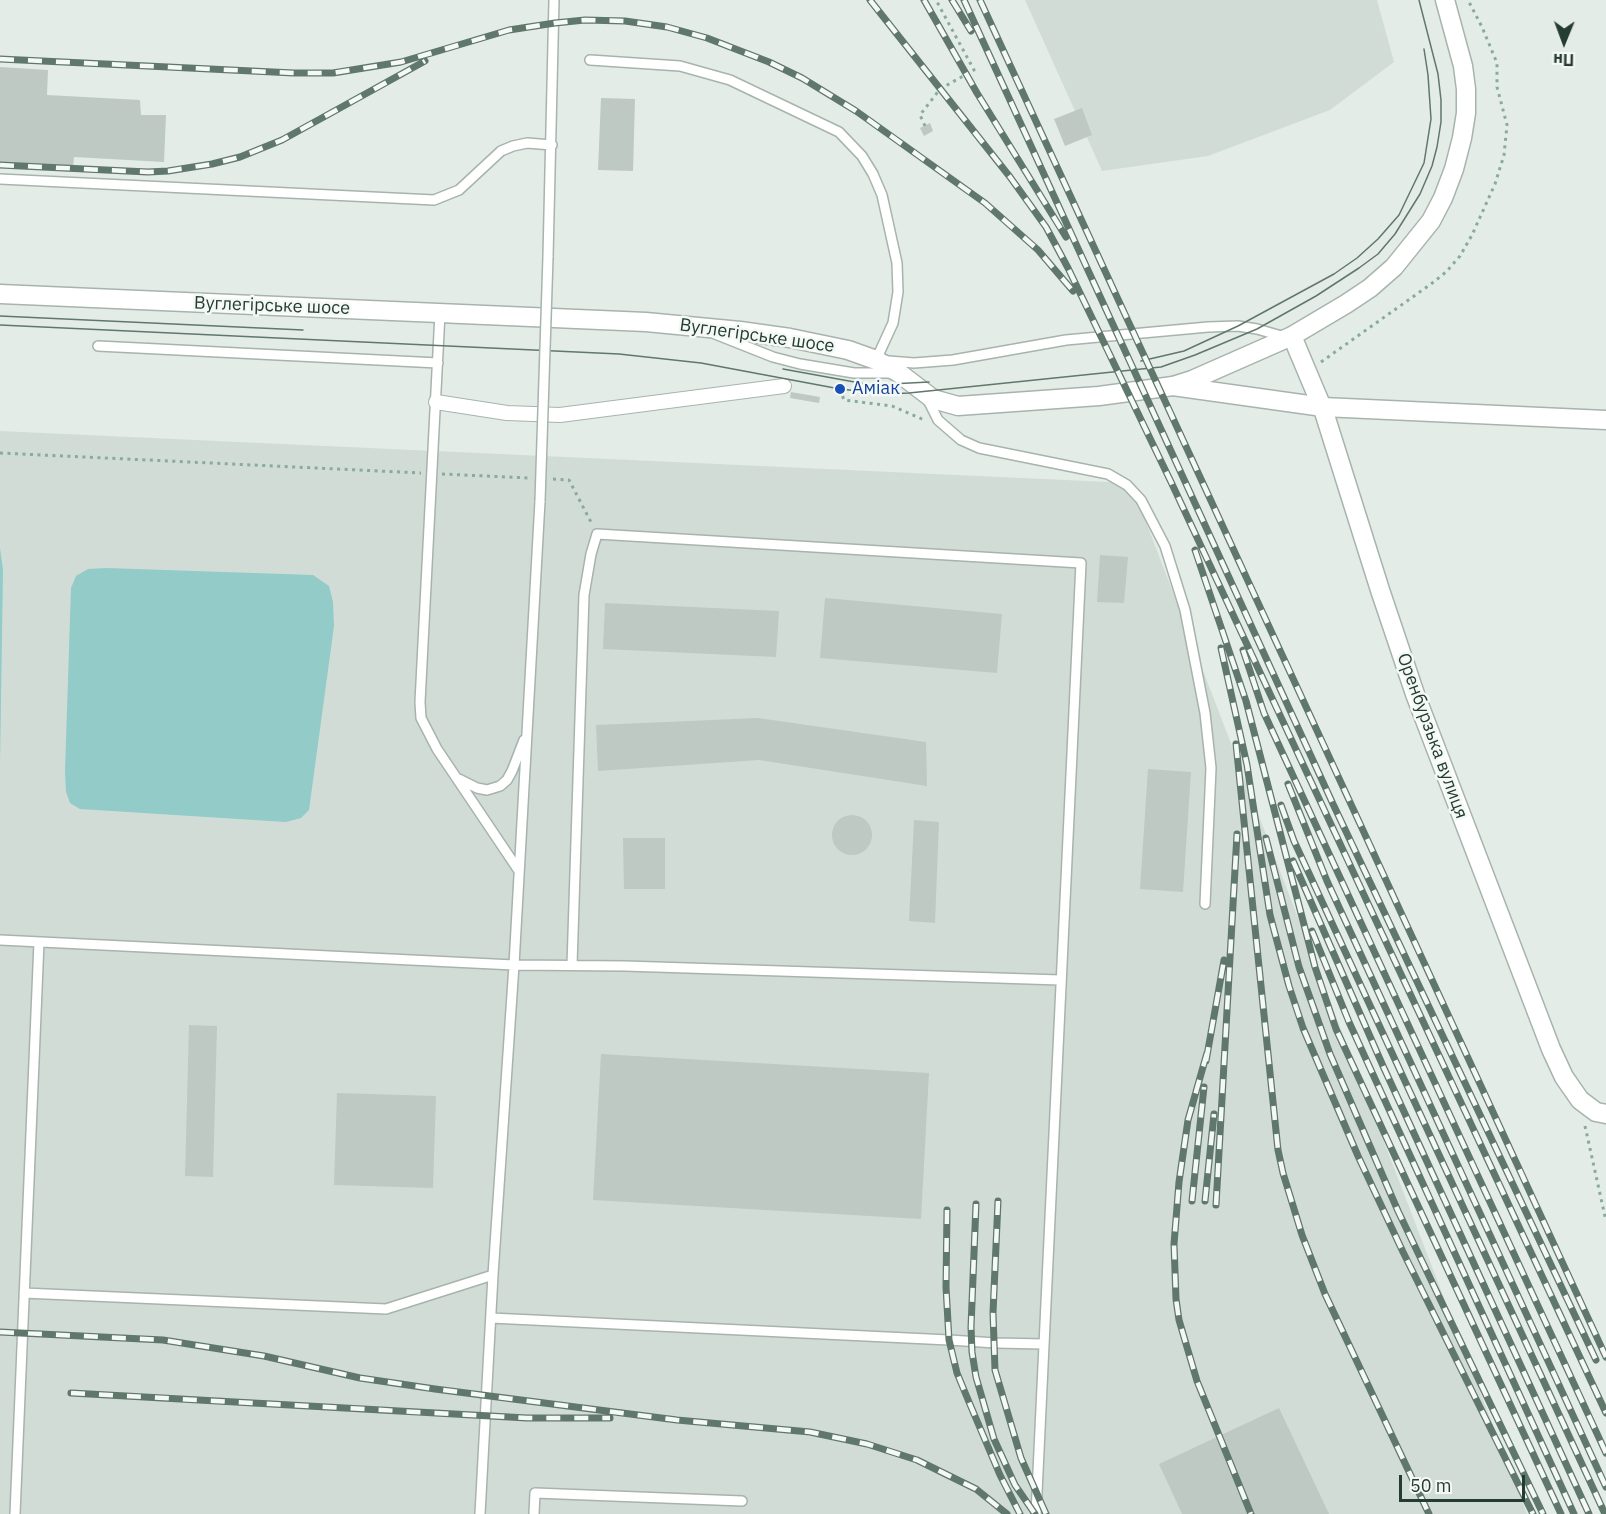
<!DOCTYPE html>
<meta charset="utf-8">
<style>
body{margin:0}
#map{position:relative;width:1606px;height:1514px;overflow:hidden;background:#e4ece7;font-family:"IBM Plex Sans",sans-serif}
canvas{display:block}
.north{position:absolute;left:1534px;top:12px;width:60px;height:60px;-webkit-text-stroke:4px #f4f9f6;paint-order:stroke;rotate:181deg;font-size:16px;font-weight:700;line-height:24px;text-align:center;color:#253c31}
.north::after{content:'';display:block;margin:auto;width:21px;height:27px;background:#253c31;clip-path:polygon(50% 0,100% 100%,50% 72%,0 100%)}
.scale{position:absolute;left:1399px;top:1475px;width:126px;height:27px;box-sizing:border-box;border:3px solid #253c31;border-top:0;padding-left:8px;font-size:18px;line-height:21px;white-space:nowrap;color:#253c31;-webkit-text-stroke:4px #f4f9f6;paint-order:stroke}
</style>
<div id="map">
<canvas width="1606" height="1514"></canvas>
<div class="north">Пн</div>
<div class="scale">50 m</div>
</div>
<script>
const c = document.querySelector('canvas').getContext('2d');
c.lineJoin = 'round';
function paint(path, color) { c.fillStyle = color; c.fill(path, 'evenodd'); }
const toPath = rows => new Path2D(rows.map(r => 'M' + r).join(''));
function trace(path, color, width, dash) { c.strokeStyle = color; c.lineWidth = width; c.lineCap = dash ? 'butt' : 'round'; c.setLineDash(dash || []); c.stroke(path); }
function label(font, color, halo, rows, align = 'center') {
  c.font = font + ' "IBM Plex Sans",sans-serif'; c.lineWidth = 5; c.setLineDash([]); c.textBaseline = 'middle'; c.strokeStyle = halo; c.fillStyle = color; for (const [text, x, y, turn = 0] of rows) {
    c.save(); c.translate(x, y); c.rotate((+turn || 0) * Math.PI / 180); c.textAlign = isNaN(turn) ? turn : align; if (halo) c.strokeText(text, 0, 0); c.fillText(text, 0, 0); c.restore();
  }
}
const built = toPath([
 [1025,0,1377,0,1394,62,1330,110,1208,156,1102,171],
 [0,431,1131,483,1527,1514,0,1514]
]);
const water = toPath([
 [0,548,3,570,0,765],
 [106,568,313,575,329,586,333,602,334,626,309,810,301,818,286,822,80,809,70,803,66,792,65,771,71,588,76,576,88,569]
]);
const building = toPath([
 [0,67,48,70,47,95,140,100,141,115,166,115,164,162,74,157,73,167,0,163],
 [601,98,635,99,633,171,598,170],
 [1082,108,1092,135,1065,146,1054,119],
 [930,123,933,131,924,136,920,128],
 [791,392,820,397,819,403,790,398],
 [1100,555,1128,557,1124,603,1097,602],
 [825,598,1002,614,997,673,820,658],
 [605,603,779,611,776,657,603,649],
 [758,718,926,742,927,786,759,760,598,771,596,725],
 [1148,769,1191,772,1183,892,1140,889],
 '832 835a20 20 0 1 1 40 0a20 20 0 1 1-40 0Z',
 [914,820,939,822,935,923,909,921],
 [623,838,665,838,665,889,624,889],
 [189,1025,217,1026,213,1177,185,1176],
 [601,1054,929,1073,921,1219,593,1200],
 [337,1093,436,1096,433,1188,334,1185],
 [1279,1408,1329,1514,1182,1514,1159,1464]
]);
const path = toPath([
 [925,126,920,115,940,89,974,70,936,0],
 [1321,362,1431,284,1446,272,1460,256,1472,235,1495,184,1504,155,1507,125,1497,87,1497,63,1482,27,1468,0],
 [840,389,844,400,892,406,924,420],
 [0,453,421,473],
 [442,474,529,478],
 [553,479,569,480,592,524],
 [1585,1126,1606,1221]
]);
const service = toPath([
 [590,60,680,66,730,80,839,132,862,156,873,174,882,195,897,263,898,292,893,323,876,360,914,363,953,360,1066,340,1208,327,1238,326,1257,329,1285,337],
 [0,179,434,200,459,190,501,151,513,146,527,143,552,145],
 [548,257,554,0],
 [440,313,420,702,421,718,437,749,519,871],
 [715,334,773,357,800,364,854,373,893,373],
 [98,346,438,363],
 [927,398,938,420,961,440,979,448,1108,474,1127,485,1141,500,1165,546,1185,610,1205,713,1211,768,1205,904],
 [459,779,477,788,487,790,500,786,507,780,512,771,524,740],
 [0,940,514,965,625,966,1060,980],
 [572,965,584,595,591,554,597,534,1081,563,1036,1514],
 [24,1293,386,1309,493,1275],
 [491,1318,949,1340,996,1343,1044,1344],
 [15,1514,39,942],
 [480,1514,493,1275,514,965,540,501],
 [534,1514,535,1493,742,1501]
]);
const pedestrian = toPath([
 [436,402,507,413,560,415,784,386]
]);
const minor = toPath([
 [1173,386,1323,407,1606,420]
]);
const tertiary = toPath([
 [0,294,646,322,740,331,790,338,848,350,876,360,899,373,933,399,958,406,1099,396,1173,386,1192,380,1292,336,1346,304,1370,288,1394,267,1431,221,1443,198,1454,169,1462,138,1466,113,1466,89,1463,66,1445,0],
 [1292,336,1324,412,1380,590,1415,694,1551,1049,1564,1077,1580,1100,1596,1112,1606,1114]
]);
const tram = toPath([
 [0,316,303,330],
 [0,325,619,354,701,363,840,389,886,394,909,393,1161,367,1195,355,1257,329,1316,296,1359,268,1378,254,1395,234,1420,194,1432,166,1437,147,1441,122,1441,100,1438,74,1419,0],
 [1141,361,1184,351,1238,326,1334,274,1357,258,1378,239,1399,215,1424,163,1431,119,1428,75,1424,49],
 [783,369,871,385,929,382]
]);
const rail = toPath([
 [870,0,1010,177,1046,227,1068,268,1172,484,1606,1413],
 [924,0,977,93,1066,237],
 [952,0,971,31],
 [964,0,1333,804,1596,1360],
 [980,0,1606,1357],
 [0,59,294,73,333,73,401,62,509,30,555,23,585,20,625,21,667,27,707,38,769,62,802,78,856,111,985,203,1038,250,1073,291],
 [0,165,148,172,168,171,212,164,240,157,282,140,425,61],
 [1195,550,1246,701,1315,967,1336,1029,1561,1514],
 [1221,648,1247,765,1270,915,1289,986,1303,1028,1358,1156,1403,1252,1533,1514],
 [1243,650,1264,713,1606,1453],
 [1236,744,1278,1150,1283,1173,1302,1235,1325,1294,1429,1514],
 [1288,784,1327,881,1606,1487],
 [1281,805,1294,841,1605,1514],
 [1266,838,1299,967,1330,1054,1398,1211,1543,1514],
 [1293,861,1383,1066,1589,1514],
 [1312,931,1349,1022,1574,1514],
 [1207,1053,1188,1120,1179,1182,1174,1244,1176,1299,1179,1320,1197,1381,1251,1514],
 [1206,1061,1224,960],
 [998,1201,993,1313,995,1370,1021,1458,1046,1514],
 [1192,1201,1204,1087],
 [1205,1201,1214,1114],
 [976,1204,971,1327,972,1352,976,1377,994,1439,1015,1485,1035,1514],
 [1216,1205,1237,834],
 [947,1210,946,1287,949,1340,957,1373,969,1402,1000,1475,1020,1514],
 [0,1332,163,1340,264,1356,360,1378,435,1389,677,1420,810,1432,867,1444,917,1460,976,1489,1007,1514],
 [71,1393,527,1418,610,1418]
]);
const serviceBridge = toPath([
 [540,501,548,257]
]);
const markers = [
 [840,389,6,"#1a4fb4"]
];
const streetNames = [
 ["Вуглегірське шосе",272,306,2],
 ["Вуглегірське шосе",757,336,8],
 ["Оренбурзька вулиця",1432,736,70]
];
const transitNames = [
 ["Аміак",852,389]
];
paint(built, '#d2dcd6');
paint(water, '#92cbc8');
paint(building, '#bdc9c2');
trace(service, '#a7b4ad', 12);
trace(pedestrian, '#a7b4ad', 16);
trace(minor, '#a7b4ad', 21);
trace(tertiary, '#a7b4ad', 21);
trace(path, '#88ac99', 3, [3, 4.5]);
trace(service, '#fff', 9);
trace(pedestrian, '#fff', 14);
trace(minor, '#fff', 18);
trace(tertiary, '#fff', 18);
trace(tram, '#60776c', 1.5);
trace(rail, '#60776c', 7);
trace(rail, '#f4f9f6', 4.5, [14]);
trace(serviceBridge, '#a7b4ad', 12, []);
trace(serviceBridge, '#fff', 9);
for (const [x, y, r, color] of markers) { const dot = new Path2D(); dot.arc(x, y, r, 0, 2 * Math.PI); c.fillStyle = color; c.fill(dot); trace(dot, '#f4f9f6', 2); }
label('18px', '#253c31', '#f4f9f6', streetNames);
label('18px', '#164399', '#f4f9f6', transitNames, 'left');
</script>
